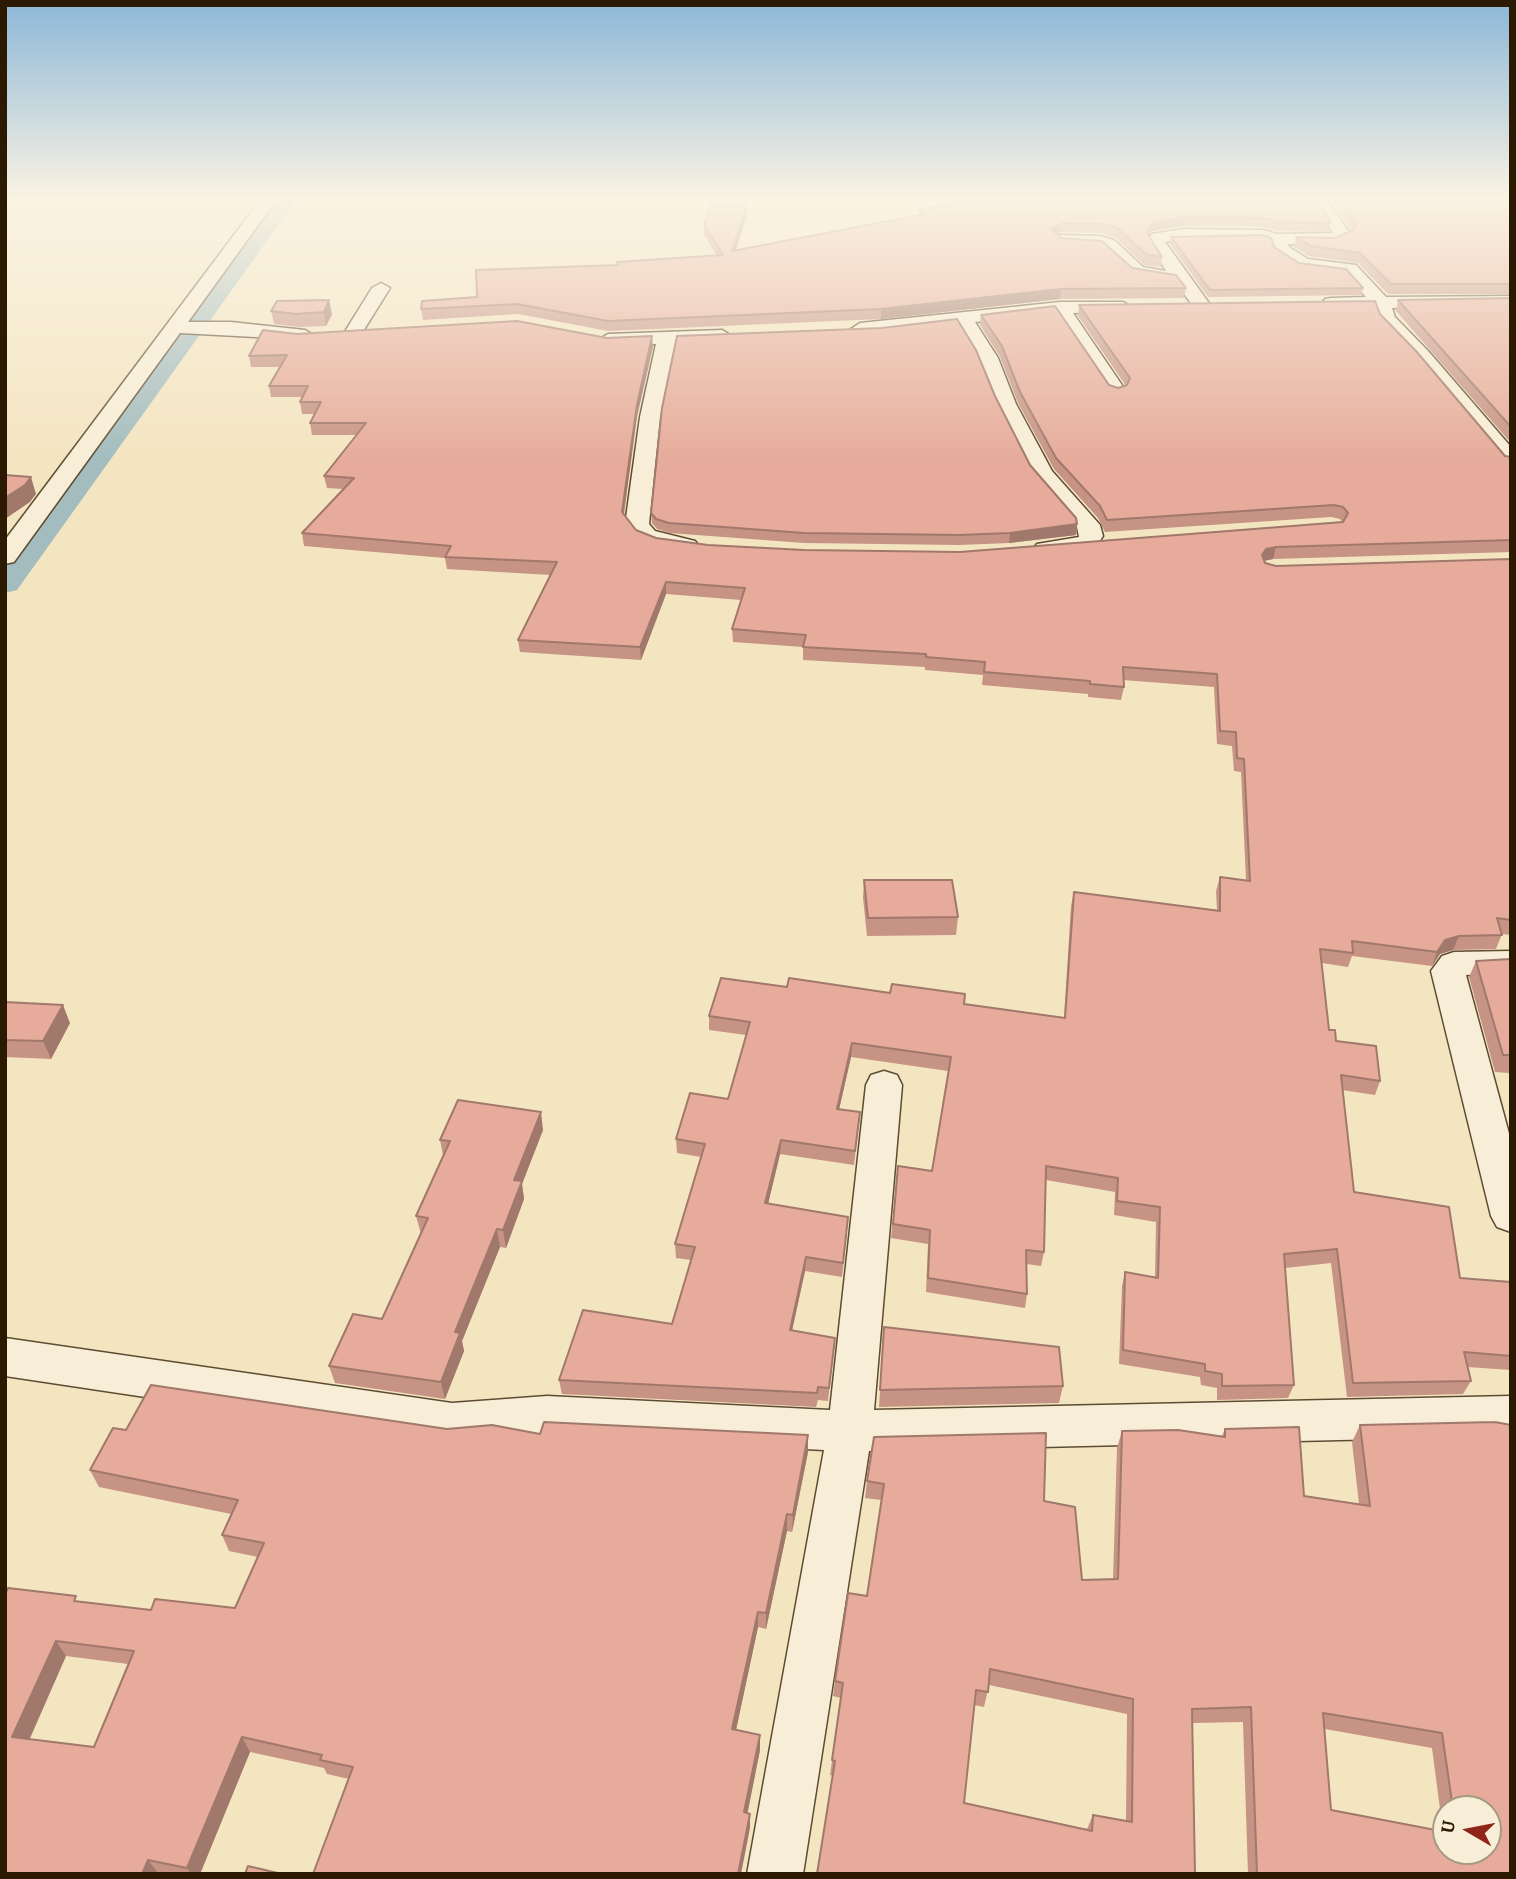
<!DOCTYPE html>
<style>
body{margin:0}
#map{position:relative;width:1516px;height:1879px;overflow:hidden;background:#f4e5c1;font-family:Alegreya,serif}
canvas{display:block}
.frame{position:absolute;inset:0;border:7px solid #2b1902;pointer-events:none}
.north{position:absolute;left:1432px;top:1795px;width:70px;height:70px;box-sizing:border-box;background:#f8eed7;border:2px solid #a69982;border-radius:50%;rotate:280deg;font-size:19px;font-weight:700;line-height:28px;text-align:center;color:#2b1902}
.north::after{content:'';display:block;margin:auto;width:24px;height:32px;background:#8f2418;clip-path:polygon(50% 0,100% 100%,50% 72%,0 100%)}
</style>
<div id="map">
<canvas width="1516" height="1879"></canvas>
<div class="frame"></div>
<div class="north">U</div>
</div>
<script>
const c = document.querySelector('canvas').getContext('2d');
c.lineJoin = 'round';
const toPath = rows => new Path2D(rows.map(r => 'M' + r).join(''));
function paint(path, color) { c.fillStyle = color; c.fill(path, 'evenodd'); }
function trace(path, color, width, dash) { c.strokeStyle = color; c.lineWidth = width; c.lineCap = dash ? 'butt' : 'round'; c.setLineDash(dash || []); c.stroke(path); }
const canal = toPath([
 [276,199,297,199,17,590,5,593,5,560,276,199]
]);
const street = toPath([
 [261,199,277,199,188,322,231,322,305,330,315,336,312,340,180,333,14,562,5,564,5,540,261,199],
 [1310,199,1326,199,1351,235,1332,245,1288,244,1289,247,1308,259,1356,265,1386,297,1511,296,1511,306,1392,308,1395,317,1429,352,1511,447,1511,468,1503,466,1454,409,1415,360,1379,323,1374,308,1325,307,1322,303,1325,299,1331,298,1366,297,1345,274,1298,268,1275,254,1271,243,1261,240,1184,239,1165,242,1211,306,1202,311,1196,310,1176,283,1132,276,1102,248,1060,245,1052,240,1060,235,1100,236,1114,240,1143,267,1166,271,1148,241,1152,234,1184,229,1263,230,1277,234,1333,233,1310,199],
 [381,283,390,288,362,333,353,339,346,337,344,333,372,288,381,283],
 [1060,302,1123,302,1132,307,1123,312,1073,313,1126,391,1123,395,1109,395,1055,314,975,322,998,358,1016,404,1052,471,1100,525,1103,536,1095,548,1045,556,1037,554,1033,549,1037,544,1079,537,1077,527,1031,474,996,404,978,358,958,324,860,335,851,329,860,323,1060,302],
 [722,330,732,336,729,340,675,343,660,417,649,524,655,531,695,541,699,546,695,551,687,553,657,548,639,541,625,525,640,417,656,344,608,346,598,340,608,334,722,330],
 [1511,951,1511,973,1466,975,1511,1141,1511,1232,1497,1227,1491,1216,1431,971,1442,956,1454,952,1511,951],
 [884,1071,897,1075,902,1085,874,1410,1511,1396,1511,1436,869,1451,803,1874,747,1874,824,1450,547,1436,452,1443,5,1376,5,1338,452,1403,547,1396,830,1410,866,1085,871,1075,884,1071]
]);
const wall = toPath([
 [959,199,1317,199,1331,223,1328,232,1277,231,1263,227,1184,226,1152,231,1149,236,1162,257,1161,267,1144,265,1116,238,1101,233,1060,232,1057,234,1061,238,1132,268,1186,288,1184,298,1060,299,881,319,608,331,518,314,423,320,421,309,617,265,617,262,717,256,704,235,704,225,747,215,735,250,918,215,919,209,959,203],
 [1338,199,1511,199,1511,294,1388,294,1358,263,1309,256,1294,247,1296,237,1334,238,1352,231,1336,208],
 [1171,237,1274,247,1299,263,1363,288,1361,295,1208,297,1170,244],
 [1511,298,1511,443,1396,311,1398,300],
 [277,301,332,314,326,326,299,327,274,324,271,311],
 [1079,305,1380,314,1505,456,1511,457,1511,552,1273,559,1264,561,1265,563,1276,566,1511,559,1511,935,1502,934,1496,949,1453,950,1440,954,1432,966,1352,956,1348,967,1322,963,1329,1030,1336,1041,1380,1081,1375,1095,1342,1090,1354,1192,1460,1278,1511,1282,1511,1370,1467,1367,1471,1381,1463,1394,1347,1397,1331,1263,1285,1268,1294,1385,1288,1398,1217,1400,1217,1388,1201,1385,1200,1377,1119,1364,1122,1286,1125,1272,1155,1277,1156,1222,1114,1215,1115,1192,1046,1180,1044,1252,1041,1266,1027,1264,1027,1294,1025,1308,926,1292,928,1244,891,1238,898,1166,932,1171,948,1071,851,1057,839,1109,860,1112,854,1165,780,1154,768,1203,847,1231,842,1277,805,1271,792,1331,835,1338,828,1401,818,1400,816,1407,562,1394,559,1380,672,1324,691,1260,676,1258,675,1244,701,1157,677,1153,676,1139,728,1099,746,1035,709,1030,709,1016,787,987,964,1004,1064,1018,1071,906,1074,892,1217,910,1216,891,1220,877,1246,880,1241,772,1234,771,1232,746,1217,744,1214,687,1123,680,1124,687,1121,700,1088,697,1088,694,982,685,983,675,925,670,925,667,803,660,803,647,733,642,732,629,741,600,666,594,641,660,520,652,518,640,551,575,447,569,445,558,304,546,302,533,343,489,327,488,324,476,357,435,312,435,310,423,315,414,302,414,300,402,302,397,271,397,269,386,280,367,251,367,249,356,297,334,653,347,637,416,624,515,636,530,656,538,708,545,804,550,960,552,1342,522,1340,519,1331,517,1105,532,1098,518,1054,469,1018,403,1000,357,980,325,981,315,1109,385,1118,388,1126,386,1078,316],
 [995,396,1030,465,1077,524,1076,535,1009,543,959,545,804,543,670,533,657,529,652,523,651,513],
 [864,880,958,917,956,935,867,936,863,898],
 [1511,959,1511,1079,1509,1073,1495,1072,1469,977,1476,961],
 [5,1002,70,1023,51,1059,5,1057],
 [543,1130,522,1184,524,1199,506,1248,500,1247,462,1341,464,1351,445,1399,335,1383,329,1366,382,1319,421,1234,416,1216,443,1155,440,1140],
 [884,1327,1063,1386,1059,1403,879,1407],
 [1360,1425,1511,1874,1248,1874,1243,1722,1192,1723,1195,1874,830,1775,841,1698,833,1696,835,1681,867,1596,881,1500,865,1498,867,1481,1044,1501,1082,1580,1113,1579,1117,1448,1122,1431,1222,1436,1225,1429,1304,1496,1359,1504,1352,1442],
 [989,1685,1127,1714,1126,1821,1093,1815,1087,1829,964,1803,974,1705,984,1707],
 [1325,1729,1432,1748,1443,1832,1331,1810],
 [1446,1809,1488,1809,1446,1851],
 [447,1429,540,1434,808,1435,808,1452,792,1532,787,1531,766,1629,758,1627,736,1730,760,1750,747,1813,750,1828,349,1779,327,1774,324,1768,250,1752,200,1874,5,1874,5,1594,151,1610,235,1608,258,1557,229,1551,222,1535,231,1514,99,1487,90,1470,126,1430],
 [66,1656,128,1664,94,1747,29,1739]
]);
const shadedWall = toPath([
 [747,205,747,215,732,261,732,251],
 [1186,217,1184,226,1152,231,1146,242,1147,233,1153,222],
 [1061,223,1060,232,1050,239,1051,229],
 [1061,289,1060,299,881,319,881,309],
 [329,300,332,314,326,326,324,312],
 [652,336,653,347,637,416,622,525,622,512,637,405],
 [31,477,36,494,30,502,5,519,5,498],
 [1077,524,1076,535,1009,543,1010,533],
 [1276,547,1273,559,1263,561,1262,555,1266,549],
 [666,582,666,594,641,660,640,647],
 [1459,936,1453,950,1440,954,1432,966,1437,952,1445,940],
 [63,1005,70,1023,51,1059,43,1041],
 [852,1043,851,1057,836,1123,837,1109],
 [541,1112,543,1130,522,1184,524,1199,506,1248,503,1230,514,1180],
 [781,1140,780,1154,765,1217,765,1203],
 [497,1229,500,1247,462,1341,464,1351,445,1399,441,1382,455,1332],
 [806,1257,805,1271,789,1344,790,1330],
 [808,1435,808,1452,792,1532,793,1515],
 [787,1514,787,1531,766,1629,766,1613],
 [758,1612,758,1627,733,1744,732,1729],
 [56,1641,66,1656,24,1752,12,1737],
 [760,1735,760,1750,745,1826,744,1812],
 [242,1737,250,1752,200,1874,191,1874,187,1868],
 [750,1814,750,1828,741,1874,738,1874],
 [148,1860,158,1873,158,1874,142,1874]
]);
const building = toPath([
 [961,199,1317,199,1331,223,1279,222,1265,218,1186,217,1153,222,1147,233,1162,257,1146,254,1117,228,1102,224,1061,223,1051,229,1061,238,1102,241,1132,268,1176,275,1186,288,1061,289,881,309,608,321,517,304,421,309,422,301,477,297,476,270,618,265,617,262,723,255,704,225,711,204,747,205,732,251,926,214,919,209,961,203,961,199],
 [1339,199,1511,199,1511,284,1391,284,1360,253,1311,246,1296,237,1334,238,1354,230,1356,224,1339,199],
 [1262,235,1271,238,1274,247,1299,263,1346,269,1363,288,1210,290,1171,237,1262,235],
 [1511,298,1511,427,1398,300,1511,298],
 [329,300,324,312,296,314,271,311,277,301,329,300],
 [1375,301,1380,314,1416,351,1505,456,1511,457,1511,540,1276,547,1266,549,1262,555,1265,563,1276,566,1511,559,1511,920,1497,918,1502,935,1459,936,1445,940,1437,952,1352,941,1353,953,1320,949,1329,1030,1335,1030,1336,1041,1376,1046,1380,1081,1341,1075,1354,1192,1449,1207,1460,1278,1511,1282,1511,1356,1464,1352,1471,1381,1353,1383,1337,1249,1284,1254,1294,1385,1222,1386,1222,1374,1205,1371,1205,1364,1123,1350,1125,1272,1158,1278,1160,1207,1117,1201,1118,1178,1046,1166,1044,1252,1026,1250,1027,1294,928,1278,930,1230,893,1224,898,1166,932,1171,951,1057,852,1043,837,1109,860,1112,855,1151,781,1140,765,1203,848,1217,843,1263,806,1257,790,1330,835,1338,829,1388,818,1387,817,1393,559,1380,583,1310,672,1324,695,1247,675,1244,705,1144,676,1139,690,1093,728,1099,750,1022,709,1016,721,978,787,987,789,978,890,993,892,984,965,994,964,1004,1065,1018,1074,892,1220,911,1220,877,1250,881,1244,759,1237,758,1236,732,1220,731,1217,674,1123,667,1124,687,1090,684,1090,681,984,672,985,662,926,657,926,654,803,647,806,635,732,629,745,588,666,582,640,647,518,640,557,562,445,557,451,546,302,533,354,478,324,476,366,423,310,423,321,402,300,402,308,386,269,386,287,355,249,356,263,330,297,334,517,321,607,338,652,336,637,405,622,512,636,530,656,538,708,545,804,550,960,552,1343,522,1348,513,1343,507,1334,505,1107,520,1100,506,1056,458,1020,392,1002,346,981,315,1055,306,1109,385,1118,388,1127,385,1130,378,1079,305,1375,301],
 [957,319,976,350,995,396,1030,465,1076,518,1077,524,1010,533,960,535,804,533,669,523,656,519,651,513,662,408,677,336,882,328,957,319],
 [5,475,31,477,25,485,5,498,5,475],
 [864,880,952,880,958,917,868,918,864,880],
 [1511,959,1511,1055,1503,1055,1476,961,1511,959],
 [5,1002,63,1005,43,1041,5,1040,5,1002],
 [458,1100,541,1112,514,1180,522,1181,503,1230,497,1229,455,1332,460,1333,441,1382,329,1366,353,1314,382,1319,428,1218,416,1216,450,1141,440,1140,458,1100],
 [884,1327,1059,1347,1063,1386,880,1390,884,1327],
 [151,1385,447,1429,492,1425,540,1434,544,1422,808,1435,793,1515,787,1514,766,1613,758,1612,732,1729,760,1735,744,1812,750,1814,738,1874,313,1874,353,1767,320,1760,322,1755,242,1737,187,1868,148,1860,142,1874,5,1874,5,1594,8,1588,76,1596,74,1601,151,1610,155,1599,235,1608,264,1543,222,1535,238,1500,90,1470,113,1428,126,1430,151,1385],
 [56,1641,134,1651,94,1747,12,1737,56,1641],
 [1495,1422,1511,1425,1511,1874,1257,1874,1251,1707,1192,1709,1195,1874,817,1874,835,1761,832,1760,843,1683,835,1681,848,1593,867,1596,884,1484,867,1481,874,1437,1046,1433,1044,1501,1075,1507,1082,1580,1118,1579,1122,1431,1178,1430,1225,1437,1225,1429,1299,1427,1304,1496,1370,1506,1360,1425,1495,1422],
 [990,1669,1133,1699,1132,1822,1093,1815,1092,1831,964,1803,976,1690,988,1692,990,1669],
 [1323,1713,1442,1733,1453,1809,1488,1809,1488,1851,1446,1851,1446,1832,1331,1810,1323,1713],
 [248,1866,282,1874,245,1874,248,1866]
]);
paint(canal, '#a2bcbf');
trace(street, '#5d4c32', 3);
paint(street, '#f8eed7');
paint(wall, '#c69384');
paint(shadedWall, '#a1786c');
paint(building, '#e6ab9a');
trace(building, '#a1786c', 2);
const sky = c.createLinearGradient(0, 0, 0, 462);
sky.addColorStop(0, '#8cb7d8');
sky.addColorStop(0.43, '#faf3e3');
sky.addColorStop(1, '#faf3e300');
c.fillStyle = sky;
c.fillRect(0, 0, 1516, 462);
</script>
